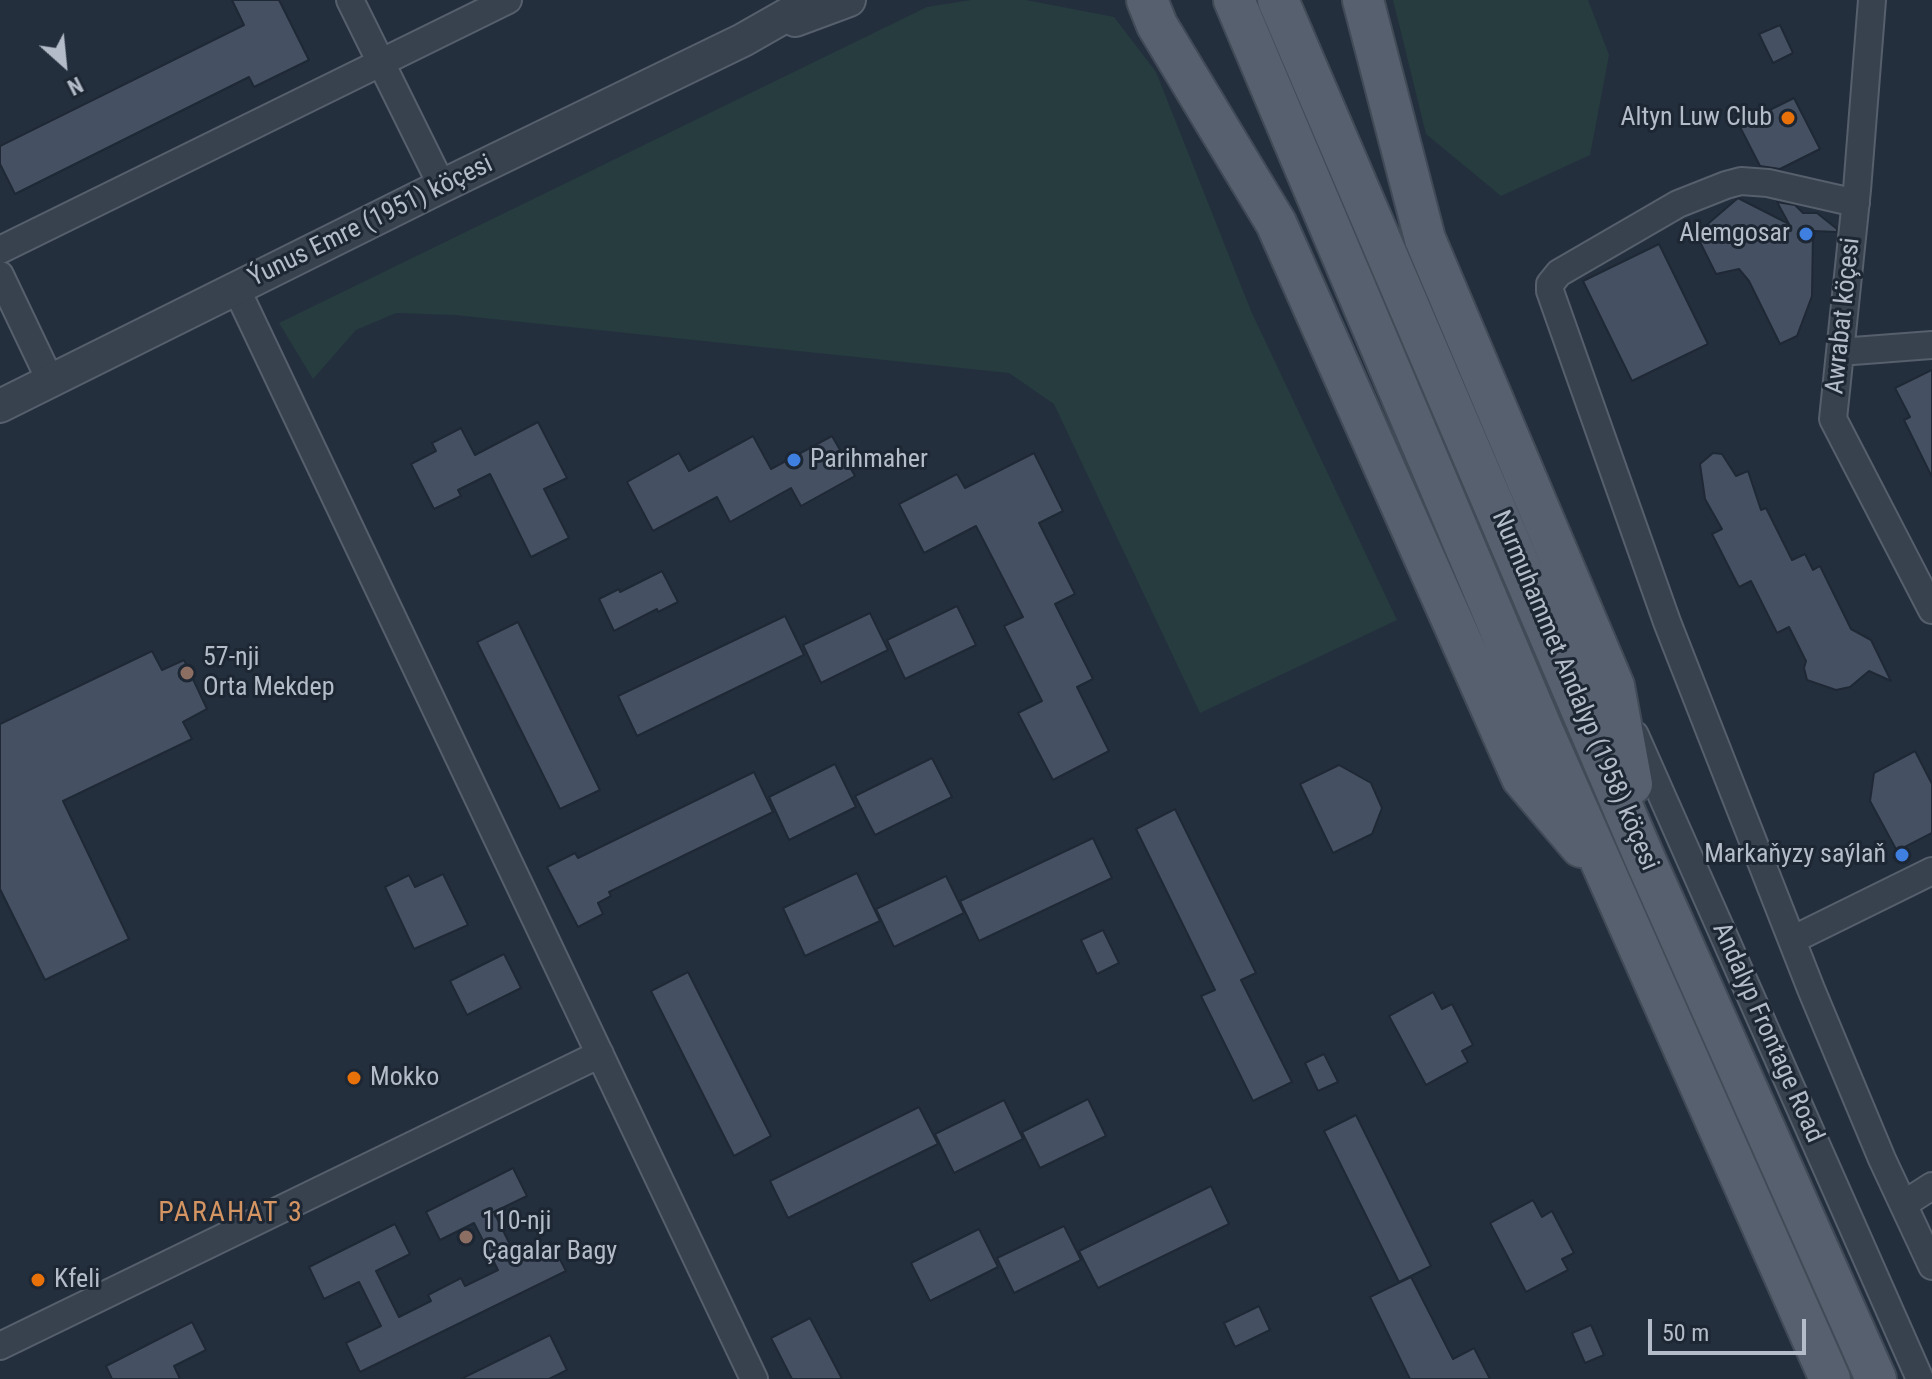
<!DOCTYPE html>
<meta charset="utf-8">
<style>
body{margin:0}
#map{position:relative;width:1932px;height:1379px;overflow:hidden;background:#242f3e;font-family:"Roboto Condensed",sans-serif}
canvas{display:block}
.north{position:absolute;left:24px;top:24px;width:80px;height:80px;-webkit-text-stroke:6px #1d2633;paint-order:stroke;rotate:153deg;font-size:22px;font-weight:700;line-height:32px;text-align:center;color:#b4bcc9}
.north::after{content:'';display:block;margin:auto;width:28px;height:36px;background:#b4bcc9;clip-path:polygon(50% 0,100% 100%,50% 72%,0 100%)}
.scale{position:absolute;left:1648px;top:1319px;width:158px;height:36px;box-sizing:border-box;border:4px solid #b4bcc9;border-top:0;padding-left:10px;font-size:24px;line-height:28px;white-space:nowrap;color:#b4bcc9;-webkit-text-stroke:6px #1d2633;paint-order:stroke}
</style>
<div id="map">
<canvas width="1932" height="1379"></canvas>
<div class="north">N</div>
<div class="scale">50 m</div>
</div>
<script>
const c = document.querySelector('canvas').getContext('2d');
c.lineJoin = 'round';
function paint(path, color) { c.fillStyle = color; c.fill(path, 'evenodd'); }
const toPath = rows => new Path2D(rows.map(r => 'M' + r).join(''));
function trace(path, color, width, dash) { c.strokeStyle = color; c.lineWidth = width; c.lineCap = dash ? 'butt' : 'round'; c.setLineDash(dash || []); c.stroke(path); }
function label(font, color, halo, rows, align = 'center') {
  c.font = font + ' "Roboto Condensed",sans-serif'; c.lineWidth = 6; c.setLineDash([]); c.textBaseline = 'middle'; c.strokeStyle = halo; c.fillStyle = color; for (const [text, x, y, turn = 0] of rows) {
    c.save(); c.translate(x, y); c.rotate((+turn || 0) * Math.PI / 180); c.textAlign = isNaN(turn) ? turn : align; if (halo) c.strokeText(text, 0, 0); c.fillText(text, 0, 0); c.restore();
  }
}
const green = toPath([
 [971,0,1026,0,1114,17,1156,72,1251,311,1397,620,1200,713,1054,404,1009,373,455,315,396,313,356,330,313,379,279,323,927,7],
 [1393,0,1588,0,1609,55,1590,155,1501,196,1426,134]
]);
const building = toPath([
 [232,0,279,0,309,60,254,87,249,77,15,194,0,164,0,146,244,25,232,0],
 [1780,25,1793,53,1773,63,1759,34,1780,25],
 [1794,98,1820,149,1780,169,1760,166,1739,125,1794,98],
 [1738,198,1789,224,1777,202,1795,205,1803,213,1817,213,1837,229,1837,232,1813,231,1812,296,1797,336,1780,344,1749,281,1739,269,1716,274,1696,234,1738,198],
 [1659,244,1708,344,1632,381,1583,281,1659,244],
 [1932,370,1932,477,1904,420,1910,417,1895,388,1932,370],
 [538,422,567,478,544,489,569,538,531,557,490,474,458,490,461,496,434,509,411,464,436,451,432,443,461,428,475,455,538,422],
 [753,436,771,469,832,436,855,476,801,506,791,488,730,522,717,497,653,531,627,482,679,453,689,471,753,436],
 [1034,453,1063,511,1039,523,1075,594,1055,604,1093,679,1077,687,1109,751,1053,780,1018,713,1042,701,1004,626,1023,617,976,526,924,553,899,504,957,474,965,488,1034,453],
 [1713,453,1722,454,1736,476,1748,471,1761,510,1766,508,1792,560,1805,554,1813,570,1820,566,1851,629,1871,640,1891,681,1869,671,1850,687,1836,690,1807,680,1804,668,1806,661,1789,627,1777,633,1751,581,1739,587,1712,534,1722,529,1705,499,1700,464,1713,453],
 [662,571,678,602,658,612,657,609,614,631,599,599,619,589,620,592,662,571],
 [957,606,976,645,905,679,887,640,957,606],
 [870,613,888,650,821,683,803,645,870,613],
 [785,616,804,655,637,736,618,696,785,616],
 [518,622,600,790,560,809,477,642,518,622],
 [152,651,162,670,184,660,207,709,183,722,192,739,63,801,129,939,45,980,0,889,0,724,152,651],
 [1915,751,1932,784,1932,833,1897,851,1870,801,1874,773,1915,751],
 [932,758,952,797,875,835,855,796,932,758],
 [835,764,856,807,789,840,769,797,835,764],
 [1339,765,1371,783,1382,808,1372,834,1333,853,1300,784,1339,765],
 [754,772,773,812,609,892,611,896,598,903,603,914,578,927,547,867,575,853,578,858,754,772],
 [1175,809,1256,973,1241,980,1292,1082,1253,1101,1201,996,1215,990,1136,829,1175,809],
 [1093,838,1112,878,979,941,960,901,1093,838],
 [857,873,880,921,805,956,783,908,857,873],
 [443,874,468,925,414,949,385,887,409,875,415,887,443,874],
 [946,876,964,913,894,947,876,909,946,876],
 [1103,930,1119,963,1097,974,1081,940,1103,930],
 [504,954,521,988,467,1015,450,981,504,954],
 [688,972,771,1136,734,1156,651,991,688,972],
 [1433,992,1442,1009,1452,1004,1473,1045,1462,1051,1468,1062,1426,1085,1389,1016,1433,992],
 [1324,1054,1338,1082,1318,1091,1305,1063,1324,1054],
 [1088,1099,1106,1136,1040,1168,1022,1132,1088,1099],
 [1004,1100,1023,1139,954,1173,935,1134,1004,1100],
 [919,1107,938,1144,788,1218,770,1181,919,1107],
 [1356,1115,1431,1266,1399,1282,1324,1131,1356,1115],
 [513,1168,527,1196,494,1212,517,1259,551,1242,566,1271,360,1372,346,1343,381,1326,359,1282,324,1299,309,1267,395,1224,410,1254,376,1271,399,1317,431,1301,428,1295,461,1278,465,1286,498,1270,474,1223,440,1240,426,1212,513,1168],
 [1211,1186,1229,1224,1098,1288,1079,1251,1211,1186],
 [1533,1200,1542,1217,1552,1211,1574,1253,1562,1259,1568,1270,1526,1292,1490,1223,1533,1200],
 [1064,1226,1081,1260,1014,1293,997,1258,1064,1226],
 [979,1229,998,1267,930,1301,911,1263,979,1229],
 [1411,1277,1453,1359,1474,1348,1490,1379,1410,1379,1370,1297,1411,1277],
 [1259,1306,1270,1330,1235,1347,1224,1323,1259,1306],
 [810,1318,842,1379,792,1379,771,1338,810,1318],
 [192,1322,206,1350,174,1366,180,1379,112,1379,106,1366,192,1322],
 [1591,1325,1604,1355,1585,1363,1572,1333,1591,1325],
 [550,1335,567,1370,549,1379,461,1379,550,1335]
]);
const minor = toPath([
 [350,0,442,186],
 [1872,0,1857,190,1833,419,1932,610],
 [1856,203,1768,183,1741,181,1726,185,1678,204,1559,273,1550,284,1550,291,1667,622,1811,989,1882,1159,1932,1266],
 [0,250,508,0],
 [0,275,50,380],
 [236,288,754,1379],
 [1840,352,1932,345],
 [1635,735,1920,1379],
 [1792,940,1932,871],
 [1904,1204,1932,1186],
 [0,1346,600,1054]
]);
const tertiary = toPath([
 [795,20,849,0],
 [0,406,442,186,743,40,813,0]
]);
const primary = toPath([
 [1147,0,1157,25,1276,223,1522,778,1581,847],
 [1234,0,1543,731,1830,1379],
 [1278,0,1645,859,1876,1379],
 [1363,0,1425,239,1614,686,1632,784]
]);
const markers = [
 [1788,118,8,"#e8710a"],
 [1806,234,8,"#3f7fe0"],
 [794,460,8,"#3f7fe0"],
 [187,673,8,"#8d6e63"],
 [1902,855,8,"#3f7fe0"],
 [354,1078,8,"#e8710a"],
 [466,1237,8,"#8d6e63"],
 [38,1280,8,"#e8710a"]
];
const poiNames = [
 ["Altyn Luw Club",1772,118,"right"],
 ["Alemgosar",1790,234,"right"],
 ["Parihmaher",810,460],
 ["57-nji",203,658],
 ["Orta Mekdep",203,688],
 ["Markaňyzy saýlaň",1886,855,"right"],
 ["Mokko",370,1078],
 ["110-nji",482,1222],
 ["Çagalar Bagy",482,1252],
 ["Kfeli",54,1280]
];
const streetNames = [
 ["Ýunus Emre (1951) köçesi",371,222,-26],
 ["Awrabat köçesi",1844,316,-84],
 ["Nurmuhammet Andalyp (1958) köçesi",1574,691,67],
 ["Andalyp Frontage Road",1767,1033,66]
];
const neighbourhoodNames = [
 ["PARAHAT 3",231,1214]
];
paint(green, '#263c3f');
paint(building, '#455162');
trace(building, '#1f2835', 2);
trace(minor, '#565f6c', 30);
trace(tertiary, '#565f6c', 36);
trace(primary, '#414a57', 44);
trace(minor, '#38414e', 26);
trace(tertiary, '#38414e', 32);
trace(primary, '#56606e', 40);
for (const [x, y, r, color] of markers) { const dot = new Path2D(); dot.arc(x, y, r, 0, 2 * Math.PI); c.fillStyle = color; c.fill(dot); trace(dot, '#1d2633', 3); }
label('26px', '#b4bcc9', '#1d2633', poiNames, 'left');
label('26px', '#b4bcc9', '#1d2633', streetNames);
c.letterSpacing = '2px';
label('28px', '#d59563', '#1d2633', neighbourhoodNames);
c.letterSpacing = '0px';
</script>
